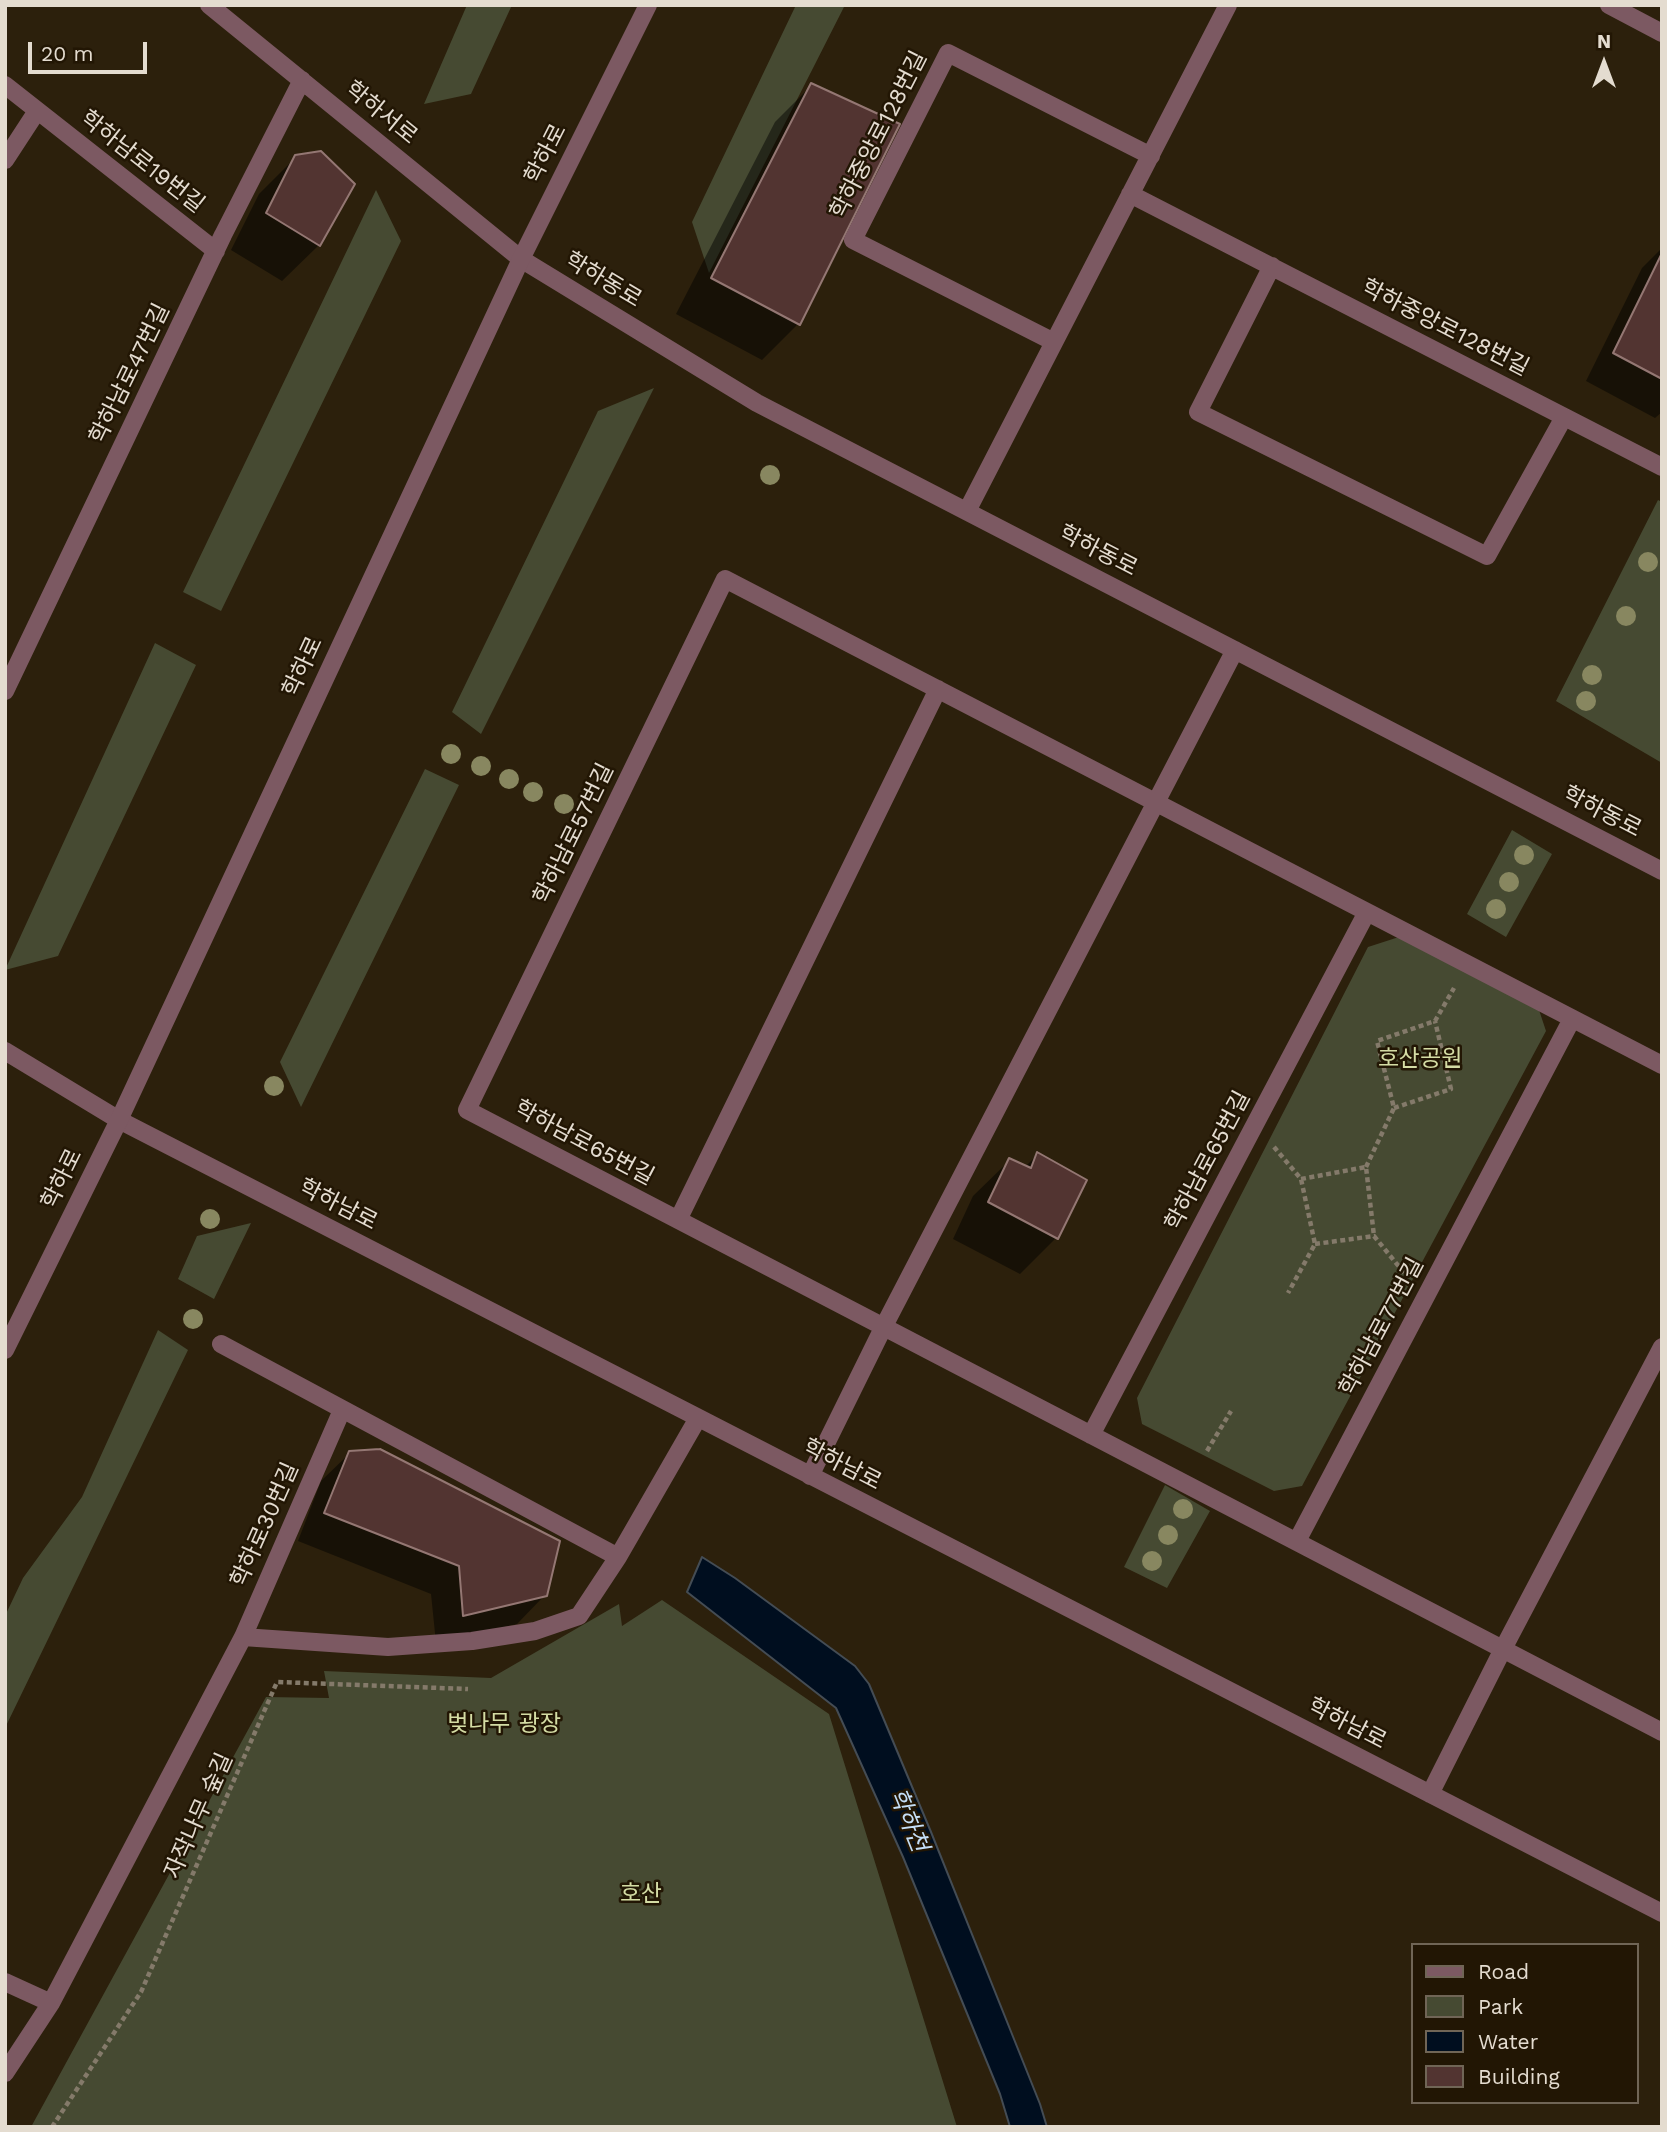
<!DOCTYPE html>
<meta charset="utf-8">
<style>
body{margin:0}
#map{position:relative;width:1667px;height:2132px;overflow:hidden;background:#2c200c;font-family:"Work Sans",sans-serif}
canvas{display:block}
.frame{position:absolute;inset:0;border:7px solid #e4dcd0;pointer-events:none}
.legend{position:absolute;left:1411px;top:1943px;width:228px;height:161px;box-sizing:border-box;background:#221604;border:2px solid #706556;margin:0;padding:9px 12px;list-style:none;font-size:21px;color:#e4dcd0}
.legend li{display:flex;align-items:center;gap:14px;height:35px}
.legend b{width:35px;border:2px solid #706556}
.north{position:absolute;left:1569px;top:28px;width:70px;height:70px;-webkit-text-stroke:5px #221604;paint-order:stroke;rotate:0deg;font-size:19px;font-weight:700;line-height:28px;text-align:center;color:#e4dcd0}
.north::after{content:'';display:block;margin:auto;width:24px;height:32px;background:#e4dcd0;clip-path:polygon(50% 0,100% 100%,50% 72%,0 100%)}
.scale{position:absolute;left:28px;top:42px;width:119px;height:32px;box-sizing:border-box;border:4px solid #e4dcd0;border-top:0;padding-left:9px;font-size:21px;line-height:24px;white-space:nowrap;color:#e4dcd0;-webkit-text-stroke:5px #221604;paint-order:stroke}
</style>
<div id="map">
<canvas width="1667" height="2132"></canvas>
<div class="frame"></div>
<ul class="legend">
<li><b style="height:9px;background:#7c5962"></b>Road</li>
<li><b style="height:19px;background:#464a32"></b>Park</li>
<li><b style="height:19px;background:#000e1f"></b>Water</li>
<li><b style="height:19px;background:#523431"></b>Building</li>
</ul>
<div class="north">N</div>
<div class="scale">20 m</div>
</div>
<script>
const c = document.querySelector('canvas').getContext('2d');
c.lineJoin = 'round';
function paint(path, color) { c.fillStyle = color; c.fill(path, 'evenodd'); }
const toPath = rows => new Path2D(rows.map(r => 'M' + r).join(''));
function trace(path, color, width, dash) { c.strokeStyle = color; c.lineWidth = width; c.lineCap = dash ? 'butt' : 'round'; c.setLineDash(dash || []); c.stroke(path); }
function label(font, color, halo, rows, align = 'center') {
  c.font = font + ' "Work Sans","Noto Sans KR",sans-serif'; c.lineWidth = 5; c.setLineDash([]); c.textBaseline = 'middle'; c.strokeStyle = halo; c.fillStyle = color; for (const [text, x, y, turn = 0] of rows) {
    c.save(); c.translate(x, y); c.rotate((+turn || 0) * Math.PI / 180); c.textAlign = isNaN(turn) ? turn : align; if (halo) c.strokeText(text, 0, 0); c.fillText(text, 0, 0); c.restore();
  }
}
const green = toPath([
 [467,5,512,5,471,94,424,104],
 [796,5,845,5,709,273,692,222],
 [376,190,401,241,221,611,183,592],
 [654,388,481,734,452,712,598,411],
 [1658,500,1662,502,1662,763,1556,701],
 [155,643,196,665,58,956,5,970],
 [425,769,459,785,301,1107,280,1062],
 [1512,830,1552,854,1506,937,1467,914],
 [1402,936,1538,1007,1546,1031,1302,1486,1274,1491,1142,1424,1137,1398,1368,947],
 [251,1223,214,1299,178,1279,197,1236],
 [158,1330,188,1350,5,1728,5,1616,23,1578,82,1497],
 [1165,1485,1210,1511,1167,1588,1124,1567],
 [662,1600,829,1714,957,2127,31,2127,266,1697,329,1698,324,1671,491,1678,619,1604,622,1626]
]);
const water = toPath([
 [702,1557,735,1578,855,1666,869,1684,931,1832,1040,2104,1047,2127,1010,2127,1000,2094,903,1857,836,1708,687,1592,702,1557]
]);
const shadow = toPath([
 [812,85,798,324,762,360,676,314,775,122],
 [296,157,319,245,282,281,231,250,259,194],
 [1662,248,1662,412,1655,418,1586,381,1642,268],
 [1037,1155,1085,1181,1056,1238,1020,1274,953,1239,973,1196,1010,1160,1025,1167],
 [350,1453,545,1595,517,1624,436,1643,431,1594,298,1541,321,1481]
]);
const building = toPath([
 [811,83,900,124,800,325,711,278,811,83],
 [321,151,355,184,320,246,266,213,295,155,321,151],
 [1662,253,1662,379,1613,353,1662,253],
 [1037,1152,1087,1180,1058,1239,988,1202,1009,1158,1031,1168,1037,1152],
 [380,1449,560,1541,547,1596,463,1616,459,1566,324,1513,349,1451,380,1449]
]);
const path = toPath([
 [1394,1108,1451,1089,1435,1021],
 [1274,1147,1301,1179,1315,1244,1288,1293],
 [1366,1167,1394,1108,1377,1041,1435,1021,1454,988],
 [1301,1179,1366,1167,1374,1236],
 [1315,1244,1374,1236,1405,1274],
 [1207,1451,1231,1411],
 [52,2127,141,1992,277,1682,468,1689]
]);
const minor = toPath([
 [209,5,521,259,757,403,1662,871],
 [1609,5,1662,33],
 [5,85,216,251],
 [5,160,37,111],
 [1130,194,1662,467],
 [1272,266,1198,412,1487,556,1564,417],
 [1054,342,853,240,948,53,1151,156],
 [967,511,1228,5],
 [5,691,223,235,302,80],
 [5,1051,119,1120,1662,1913],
 [1662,1065,725,579,467,1110,1662,1732],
 [678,1220,938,689],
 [221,1344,618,1557],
 [1091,1435,1367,912],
 [810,1476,884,1326,1235,650],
 [1297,1541,1572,1019],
 [243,1637,388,1647,472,1641,535,1631,579,1616,618,1557,698,1418],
 [1430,1794,1503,1649,1662,1347],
 [5,1982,51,2003],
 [5,2073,51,2003,243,1637,342,1410]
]);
const tertiary = toPath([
 [5,1350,119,1120,521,259,648,5]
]);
const trees = [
 [770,475],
 [1648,562],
 [1626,616],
 [1592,675],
 [1586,701],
 [451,754],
 [481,766],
 [509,779],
 [533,792],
 [564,804],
 [1524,855],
 [1509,882],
 [1496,909],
 [274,1086],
 [210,1219],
 [193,1319],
 [1183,1509],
 [1168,1535],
 [1152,1561]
];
const streetNames = [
 ["학하서로",381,113,39],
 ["학하중앙로128번길",879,135,-63],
 ["학하로",546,154,-63],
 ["학하남로19번길",142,162,38],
 ["학하동로",603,280,31],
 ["학하중앙로128번길",1445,328,27],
 ["학하남로47번길",130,374,-64],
 ["학하동로",1098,551,27],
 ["학하로",303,667,-65],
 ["학하동로",1602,812,27],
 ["학하남로57번길",574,834,-64],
 ["학하남로65번길",584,1143,28],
 ["학하남로65번길",1208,1161,-62],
 ["학하로",62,1179,-64],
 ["학하남로",338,1205,27],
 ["학하남로77번길",1382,1327,-62],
 ["학하남로",842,1465,27],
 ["학하로30번길",265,1525,-66],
 ["학하남로",1347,1724,27],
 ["자작나무 숲길",199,1816,-66]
];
const parkNames = [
 ["호산공원",1420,1059],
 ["벚나무 광장",504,1724],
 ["호산",641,1894]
];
const waterNames = [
 ["학하천",908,1820,68]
];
paint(green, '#464a32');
paint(water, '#000e1f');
trace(water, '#444c54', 2);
paint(shadow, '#0007');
paint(building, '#523431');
trace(building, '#947773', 2);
trace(path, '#847a6a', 4.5, [5, 3.5]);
trace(minor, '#7c5962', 18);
trace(tertiary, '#7c5962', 18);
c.fillStyle = '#888760';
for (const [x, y] of trees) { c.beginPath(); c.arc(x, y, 10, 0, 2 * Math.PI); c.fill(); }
label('23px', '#e4dcd0', '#221604', streetNames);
label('23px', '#d4dca4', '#221604', parkNames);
label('italic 24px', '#c4def7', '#221604', waterNames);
</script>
